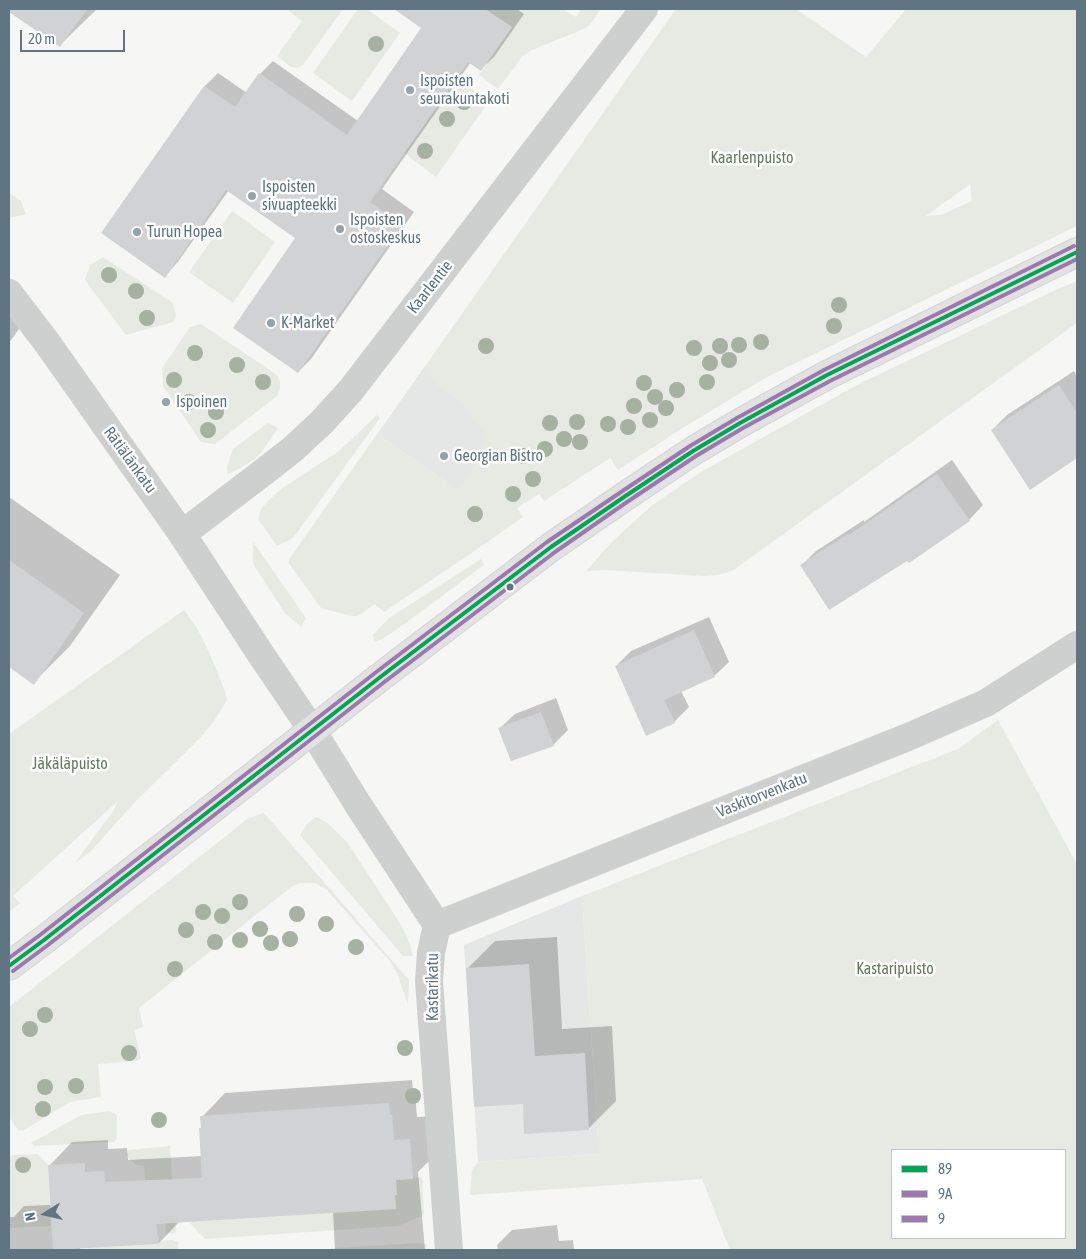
<!DOCTYPE html>
<meta charset="utf-8">
<style>
body{margin:0}
#map{position:relative;width:1086px;height:1259px;overflow:hidden;background:#f6f6f5;font-family:"Asap Condensed",sans-serif}
canvas{display:block}
.frame{position:absolute;inset:0;border:10px solid #5f7582;pointer-events:none}
.legend{position:absolute;left:891px;top:1149px;width:175px;height:90px;box-sizing:border-box;background:#fff;border:1px solid #bfc8cd;margin:0;padding:6px 9px;list-style:none;font-size:15px;color:#5f7582}
.legend li{display:flex;align-items:center;gap:10px;height:25px}
.legend b{width:25px;border:1px solid #bfc8cd}
.north{position:absolute;left:20px;top:1189px;width:50px;height:50px;-webkit-text-stroke:4px #fff;paint-order:stroke;rotate:260deg;font-size:14px;font-weight:700;line-height:20px;text-align:center;color:#5f7582}
.north::after{content:'';display:block;margin:auto;width:18px;height:22px;background:#5f7582;clip-path:polygon(50% 0,100% 100%,50% 72%,0 100%)}
.scale{position:absolute;left:20px;top:30px;width:105px;height:22px;box-sizing:border-box;border:2px solid #5f7582;border-top:0;padding-left:6px;font-size:15px;line-height:18px;white-space:nowrap;color:#5f7582;-webkit-text-stroke:4px #fff;paint-order:stroke}
</style>
<div id="map">
<canvas width="1086" height="1259"></canvas>
<div class="frame"></div>
<ul class="legend">
<li><b style="height:6px;background:#00a651"></b>89</li>
<li><b style="height:6px;background:#9c78af"></b>9A</li>
<li><b style="height:6px;background:#9c78af"></b>9</li>
</ul>
<div class="north">N</div>
<div class="scale">20 m</div>
</div>
<script>
const c = document.querySelector('canvas').getContext('2d');
c.lineJoin = 'round';
function paint(path, color) { c.fillStyle = color; c.fill(path, 'evenodd'); }
const toPath = rows => new Path2D(rows.map(r => 'M' + r).join(''));
function trace(path, color, width, dash) { c.strokeStyle = color; c.lineWidth = width; c.lineCap = dash ? 'butt' : 'round'; c.setLineDash(dash || []); c.stroke(path); }
function label(font, color, halo, rows, align = 'center') {
  c.font = font + ' "Asap Condensed",sans-serif'; c.lineWidth = 5; c.setLineDash([]); c.textBaseline = 'middle'; c.strokeStyle = halo; c.fillStyle = color; for (const [text, x, y, turn = 0] of rows) {
    c.save(); c.translate(x, y); c.rotate((+turn || 0) * Math.PI / 180); c.textAlign = isNaN(turn) ? turn : align; if (halo) c.strokeText(text, 0, 0); c.fillText(text, 0, 0); c.restore();
  }
}
const built = toPath([
 [426,365,510,426,463,494,377,434],
 [582,896,599,1154,478,1162,464,945]
]);
const green = toPath([
 [286,9,343,9,303,65,297,68,291,67,277,56,302,21],
 [358,9,367,9,400,33,352,101,313,73],
 [485,9,562,9,576,17,581,9,601,9,591,23,586,28,532,50,522,57,498,89,479,75,512,27],
 [676,9,796,9,866,57,906,9,1077,9,1077,226,765,378,681,429,618,470,610,458,544,501,539,494,517,508,523,517,473,552,384,612,375,604,358,616,351,616,321,608,288,562,290,558,377,434,456,489,463,485,480,457,485,433,459,401,434,383,429,375,426,365],
 [970,184,972,201,941,215,926,216],
 [457,79,489,101,436,177,404,153],
 [9,193,21,201,26,214,9,218],
 [232,211,275,242,233,303,189,272],
 [103,257,173,303,176,316,173,322,126,335,85,280,90,265,96,261],
 [1077,281,1077,323,732,571,718,575,704,576,606,570,586,571,612,542,651,506,701,472,857,385,1049,293],
 [201,324,277,375,280,382,280,389,277,396,215,444,201,442,163,386,162,368,190,327],
 [377,415,380,418,296,534,290,540,277,546,258,519,261,509,268,501,281,489,339,451],
 [268,423,278,428,263,450,255,459,239,469,228,474,227,467,233,449],
 [253,542,306,618,301,627,285,613,255,567,253,562],
 [481,559,484,565,396,630,382,639,374,642,373,635,389,618],
 [184,610,197,628,209,652,225,691,227,700,214,721,200,738,134,803,91,851,74,864,114,810,118,801,13,896,20,903,9,912,9,734],
 [998,720,1077,864,1077,1250,730,1250,702,1179,470,1195,472,1170,478,1162,599,1154,582,896,958,749],
 [892,1150,1065,1150,1065,1238,892,1238],
 [264,813,409,980,408,1005,397,973,389,960,379,949,327,890,315,883,300,883,291,887,139,1008,143,1027,134,1030,141,1058,137,1061,98,1064,101,1097,70,1102,24,1130,19,1131,9,1117,9,1007,236,828,247,819],
 [316,817,327,823,338,833,347,842,403,928,409,942,413,956,403,956,300,835,307,824],
 [110,1111,117,1115,117,1138,114,1142,34,1146,31,1143,81,1115],
 [170,1146,176,1233,166,1234,164,1204,157,1203,155,1180,145,1180,144,1166,136,1165,129,1159,126,1154,129,1150],
 [38,1154,48,1165,51,1226,9,1228,9,1157,12,1155],
 [422,1177,424,1215,398,1226,205,1239,189,1222,396,1209,395,1195,397,1195,396,1180],
 [172,1240,178,1242,178,1250,56,1250,159,1244,159,1241],
 [417,1243,426,1244,427,1250,322,1250,334,1248]
]);
const shadow = toPath([
 [9,9,97,9,60,45,9,10],
 [396,9,517,9,524,14,494,57,481,69,471,62,382,189,414,212,311,359,298,372,297,238,229,190,177,263,165,276,103,232,205,86,218,73,247,93,260,74,273,61,358,121,423,28],
 [9,305,27,318,9,343],
 [1074,371,1077,377,1077,457,1030,488,992,430,1007,415],
 [952,460,983,505,969,520,907,559,802,565,816,551,864,520,864,522],
 [9,497,120,575,70,646,33,683,9,666],
 [709,617,729,662,714,676,681,691,689,707,674,722,616,666,631,651],
 [556,698,568,730,553,745,500,728,515,714],
 [557,937,562,1029,612,1026,616,1101,589,1128,524,1103,467,969,495,941],
 [412,1080,413,1092,415,1092,417,1117,433,1116,436,1154,418,1172,425,1250,335,1250,333,1212,180,1221,159,1243,80,1247,80,1250,9,1250,9,1217,14,1217,24,1206,51,1205,49,1166,72,1142,108,1140,108,1149,127,1148,128,1160,202,1156,202,1117,225,1093],
 [557,1225,559,1241,573,1240,574,1250,498,1250,497,1245,512,1230]
]);
const building = toPath([
 [9,9,87,9,60,47,9,12],
 [394,9,485,9,512,27,481,71,468,62,370,202,402,225,298,373,233,328,295,238,226,190,165,278,101,233,204,86,235,107,259,73,347,135,421,28],
 [1059,385,1077,413,1077,458,1030,490,991,430],
 [937,474,970,521,909,563,907,561,829,610,800,565,848,534,849,535],
 [9,560,84,613,34,685,9,667],
 [694,630,715,677,664,700,675,723,646,736,615,666],
 [541,712,554,746,511,761,498,728],
 [529,964,535,1056,585,1053,589,1130,524,1134,523,1104,474,1107,466,968],
 [389,1103,390,1115,392,1115,394,1140,410,1139,413,1179,396,1180,397,1195,395,1195,396,1209,156,1224,159,1244,53,1250,48,1165,85,1163,85,1172,104,1171,105,1182,202,1178,199,1128,201,1128,200,1116]
]);
const minor = toPath([
 [9,293,48,344,182,534,262,656,312,730,357,803,437,925,431,953,429,981,449,1250],
 [182,534,261,474,293,449,322,422,351,390,644,9],
 [437,925,908,737,986,703,1077,645]
]);
const major = toPath([
 [9,966,44,940,379,678,551,547,624,497,693,451,740,423,827,375,1077,252]
]);
const bus1 = toPath([
 [9,966,44,940,379,678,551,547,624,497,693,451,740,423,827,375,1077,252]
]);
const bus2 = toPath([
 [13,971,48,945,383,683,555,552,627,502,696,456,743,428,830,381,1077,259]
]);
const bus3 = toPath([
 [9,958,40,935,375,673,547,542,621,492,690,446,737,418,824,370,1074,246]
]);
const trees = [
 [376,44],
 [464,102],
 [447,119],
 [425,151],
 [109,275],
 [136,291],
 [839,305],
 [147,318],
 [834,326],
 [761,342],
 [739,345],
 [486,346],
 [720,346],
 [694,348],
 [195,353],
 [729,360],
 [710,363],
 [237,365],
 [174,380],
 [263,382],
 [707,382],
 [644,383],
 [677,390],
 [655,397],
 [189,402],
 [634,406],
 [666,408],
 [216,412],
 [650,420],
 [577,422],
 [550,423],
 [608,424],
 [628,427],
 [208,430],
 [564,439],
 [580,442],
 [545,449],
 [523,456],
 [533,479],
 [513,494],
 [475,514],
 [240,902],
 [203,912],
 [297,914],
 [222,916],
 [326,924],
 [260,929],
 [186,930],
 [290,939],
 [240,940],
 [215,942],
 [271,943],
 [356,947],
 [175,969],
 [45,1015],
 [30,1029],
 [405,1048],
 [129,1053],
 [76,1086],
 [45,1087],
 [413,1096],
 [43,1109],
 [159,1120],
 [23,1165]
];
const markers = [
 [410,90,5,"#94a2aa"],
 [252,196,5,"#94a2aa"],
 [340,229,5,"#94a2aa"],
 [137,232,5,"#94a2aa"],
 [271,323,5,"#94a2aa"],
 [166,402,5,"#94a2aa"],
 [444,456,5,"#94a2aa"],
 [510,587,4.5,"#5f7582"]
];
const poiNames = [
 ["Ispoisten",420,81],
 ["seurakuntakoti",420,99],
 ["Ispoisten",262,187],
 ["sivuapteekki",262,205],
 ["Ispoisten",350,220],
 ["ostoskeskus",350,238],
 ["Turun Hopea",147,232],
 ["K-Market",281,323],
 ["Ispoinen",176,402],
 ["Georgian Bistro",454,456]
];
const parkNames = [
 ["Kaarlenpuisto",752,158],
 ["Jäkäläpuisto",70,764],
 ["Kastaripuisto",895,969]
];
const streetNames = [
 ["Kaarlentie",430,287,-52],
 ["Rätiälänkatu",130,460,54],
 ["Vaskitorvenkatu",762,795,-22],
 ["Kastarikatu",433,987,-90]
];
paint(built, '#e4e7e6');
paint(green, '#e6eae3');
paint(shadow, '#0003');
paint(building, '#d1d2d3');
trace(major, '#d3d4d4', 30);
trace(minor, '#ced0d0', 28);
trace(major, '#e2e2e2', 28);
trace(bus1, '#00a651', 4);
trace(bus2, '#9c78af', 4);
trace(bus3, '#9c78af', 4);
c.fillStyle = '#a7b1a2';
for (const [x, y] of trees) { c.beginPath(); c.arc(x, y, 8, 0, 2 * Math.PI); c.fill(); }
for (const [x, y, r, color] of markers) { const dot = new Path2D(); dot.arc(x, y, r, 0, 2 * Math.PI); c.fillStyle = color; c.fill(dot); trace(dot, '#fff', 2); }
label('16px', '#5f7582', '#fff', poiNames, 'left');
label('16px', '#66795f', '#fff', parkNames);
label('16px', '#5f7582', '#fff', streetNames);
</script>
